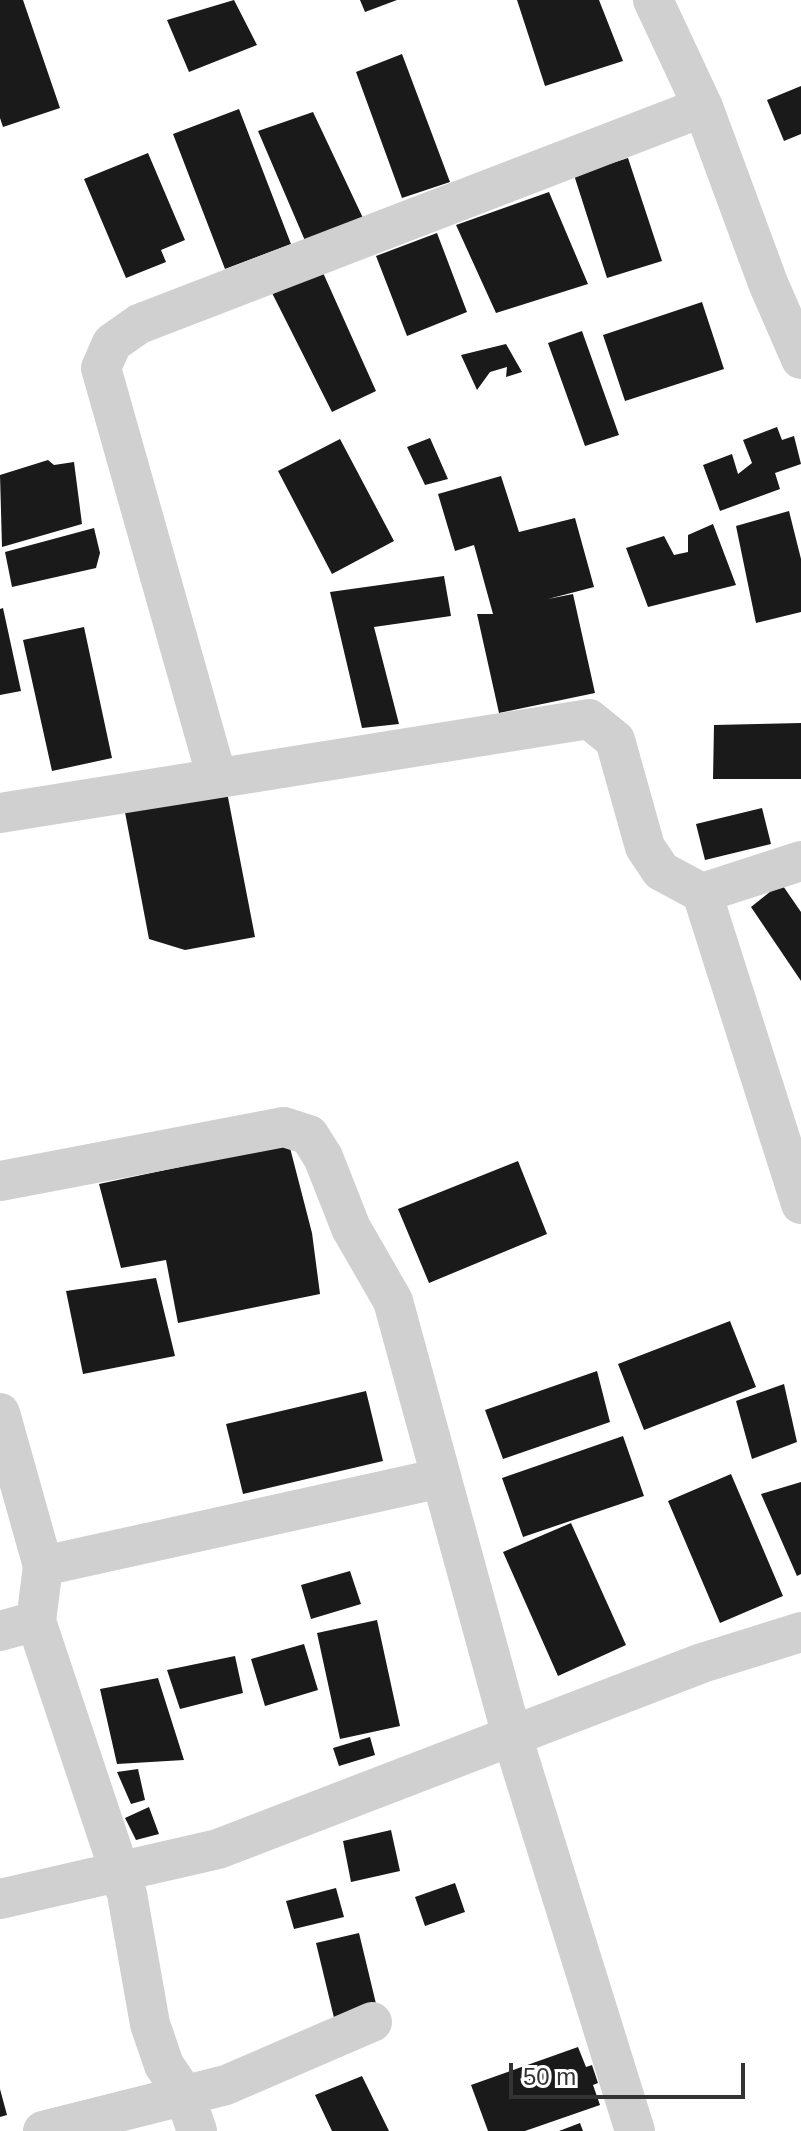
<!DOCTYPE html>
<style>
body{margin:0}
#map{position:relative;width:801px;height:2131px;overflow:hidden;background:#fff;font-family:Helvetica,sans-serif}
canvas{display:block}
.scale{position:absolute;left:509px;top:2063px;width:236px;height:36px;box-sizing:border-box;border:4px solid #333;border-top:0;padding-left:10px;font-size:24px;line-height:28px;white-space:nowrap;color:#333;-webkit-text-stroke:6px #fff;paint-order:stroke}
</style>
<div id="map">
<canvas width="801" height="2131"></canvas>
<div class="scale">50 m</div>
</div>
<script>
const c = document.querySelector('canvas').getContext('2d');
c.lineJoin = 'round';
function paint(path, color) { c.fillStyle = color; c.fill(path, 'evenodd'); }
const toPath = rows => new Path2D(rows.map(r => 'M' + r).join(''));
function trace(path, color, width, dash) { c.strokeStyle = color; c.lineWidth = width; c.lineCap = dash ? 'butt' : 'round'; c.setLineDash(dash || []); c.stroke(path); }
const building = toPath([
 [0,0,23,0,60,108,3,127,0,118],
 [234,0,257,45,189,72,167,20],
 [360,0,397,0,365,12],
 [517,0,599,0,623,61,545,86],
 [402,54,450,182,402,198,356,72],
 [801,86,801,134,784,141,767,100],
 [239,109,291,244,225,269,173,134],
 [313,112,363,218,306,243,258,131],
 [148,153,185,240,161,250,166,262,126,278,84,179],
 [628,158,662,261,607,278,574,175],
 [549,192,588,284,496,313,456,225],
 [437,233,467,312,407,336,376,256],
 [320,266,376,391,332,412,271,291],
 [702,302,724,369,625,401,603,335],
 [582,331,619,435,585,446,548,343],
 [506,344,522,372,506,377,507,367,490,372,477,390,461,355],
 [777,427,782,440,794,436,801,464,775,473,780,489,720,511,703,465,732,454,738,474,752,463,743,440],
 [430,438,448,479,425,485,407,447],
 [340,439,394,541,332,574,278,471],
 [48,460,54,465,74,462,82,524,2,547,0,475],
 [501,476,519,532,575,518,594,587,548,599,573,594,595,693,499,713,477,614,493,614,474,545,455,551,438,494],
 [789,511,801,559,801,612,756,623,736,526],
 [713,524,736,585,648,607,626,548,664,536,674,555,688,552,688,535],
 [94,528,100,553,96,568,12,587,5,552],
 [444,576,451,616,374,627,399,724,362,728,330,592],
 [3,608,21,691,0,695,0,609],
 [84,627,112,758,52,771,23,640],
 [801,723,801,779,713,779,714,725],
 [226,787,255,937,185,950,149,939,124,807],
 [762,808,771,844,705,860,696,824],
 [781,883,801,912,801,981,751,907],
 [289,1144,312,1233,320,1294,178,1323,166,1260,121,1268,99,1184],
 [518,1161,547,1234,429,1283,398,1209],
 [156,1278,175,1356,83,1374,66,1291],
 [730,1321,756,1387,644,1430,618,1364],
 [597,1371,610,1422,503,1459,485,1410],
 [784,1384,797,1442,752,1459,736,1401],
 [366,1391,383,1461,243,1494,226,1424],
 [623,1436,644,1496,523,1537,502,1478],
 [731,1474,783,1596,720,1623,668,1501],
 [801,1482,801,1574,797,1576,761,1494],
 [571,1523,626,1645,558,1676,503,1552],
 [350,1571,361,1604,311,1619,301,1585],
 [377,1620,400,1726,340,1739,317,1633],
 [304,1644,318,1690,265,1706,251,1659],
 [235,1656,243,1693,180,1709,167,1670],
 [158,1678,184,1760,117,1764,100,1689],
 [370,1737,375,1755,339,1766,333,1748],
 [138,1769,145,1800,131,1804,117,1772],
 [149,1807,159,1834,136,1840,125,1818],
 [391,1830,400,1871,351,1882,343,1841],
 [455,1883,465,1912,425,1926,415,1897],
 [336,1888,344,1917,294,1929,286,1901],
 [359,1933,378,2012,335,2022,316,1943],
 [578,2047,586,2067,592,2065,598,2083,593,2085,600,2105,525,2131,488,2131,471,2085],
 [362,2076,389,2131,332,2131,315,2095],
 [0,2089,7,2115,0,2117],
 [580,2123,583,2131,559,2131]
]);
const minor = toPath([
 [653,0,703,107,768,283,801,359],
 [217,778,101,368,112,343,139,324,703,107],
 [0,813,589,719,615,740,645,847,661,871,702,893,801,1204],
 [702,893,801,861],
 [0,1181,284,1127,309,1135,323,1157,351,1228,393,1301,512,1736,635,2131],
 [0,1413,43,1566,36,1621,127,1894,150,2024,164,2065,185,2096,197,2131],
 [43,1566,441,1478],
 [0,1631,36,1621],
 [0,1899,218,1849,702,1663,801,1632],
 [43,2131,226,2085,372,2022]
]);
paint(building, '#1a1a1a');
trace(minor, '#d0d0d0', 40);
</script>
